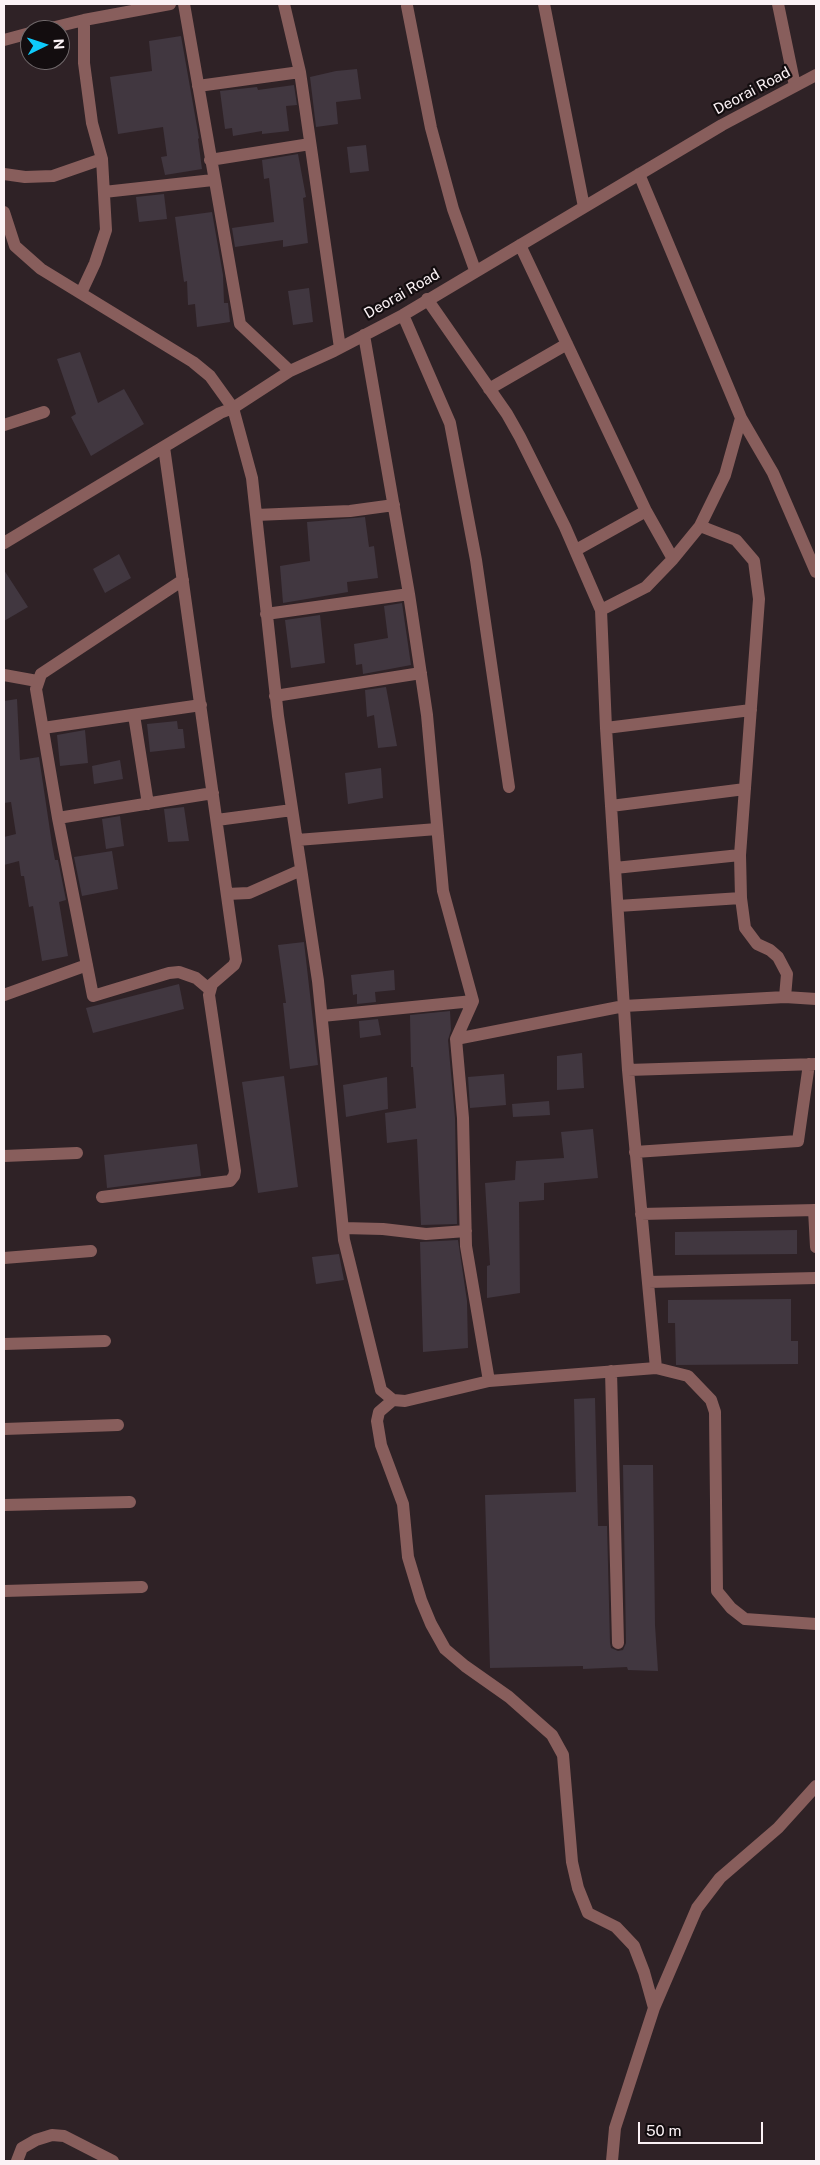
<!DOCTYPE html>
<style>
body{margin:0}
#map{position:relative;width:820px;height:2165px;overflow:hidden;background:#2f2226;font-family:"Public Sans",sans-serif}
canvas{display:block}
.frame{position:absolute;inset:0;border:5px solid #fbf2f5;pointer-events:none}
.north{position:absolute;left:20px;top:20px;width:50px;height:50px;box-sizing:border-box;background:#130d0f;border:1px solid #70696b;border-radius:50%;rotate:86deg;font-size:14px;font-weight:700;line-height:20px;text-align:center;color:#fbf2f5}
.north::after{content:'';display:block;margin:auto;width:18px;height:22px;background:#0ecafa;clip-path:polygon(50% 0,100% 100%,50% 72%,0 100%)}
.scale{position:absolute;left:638px;top:2122px;width:125px;height:22px;box-sizing:border-box;border:2px solid #fbf2f5;border-top:0;padding-left:6px;font-size:15px;line-height:18px;white-space:nowrap;color:#fbf2f5;-webkit-text-stroke:4px #130d0f;paint-order:stroke}
</style>
<div id="map">
<canvas width="820" height="2165"></canvas>
<div class="frame"></div>
<div class="north">N</div>
<div class="scale">50 m</div>
</div>
<script>
const c = document.querySelector('canvas').getContext('2d');
c.lineJoin = 'round';
function paint(path, color) { c.fillStyle = color; c.fill(path, 'evenodd'); }
const toPath = rows => new Path2D(rows.map(r => 'M' + r).join(''));
function trace(path, color, width, dash) { c.strokeStyle = color; c.lineWidth = width; c.lineCap = dash ? 'butt' : 'round'; c.setLineDash(dash || []); c.stroke(path); }
function label(font, color, halo, rows, align = 'center') {
  c.font = font + ' "Public Sans",sans-serif'; c.lineWidth = 4.5; c.setLineDash([]); c.textBaseline = 'middle'; c.strokeStyle = halo; c.fillStyle = color; for (const [text, x, y, turn = 0] of rows) {
    c.save(); c.translate(x, y); c.rotate((+turn || 0) * Math.PI / 180); c.textAlign = isNaN(turn) ? turn : align; if (halo) c.strokeText(text, 0, 0); c.fillText(text, 0, 0); c.restore();
  }
}
const building = toPath([
 [181,36,199,138,198,139,202,169,165,175,161,157,167,156,163,127,118,134,110,77,152,71,149,41],
 [357,69,361,99,336,102,338,124,316,127,310,77,336,71],
 [294,85,297,105,286,106,289,131,262,134,262,131,233,136,232,128,225,129,220,91,257,87,258,90],
 [366,145,369,171,350,173,347,147],
 [298,154,306,197,303,198,308,243,283,247,283,240,235,247,232,228,274,222,269,178,264,179,262,160],
 [164,194,167,219,139,222,136,197],
 [212,212,223,275,224,303,228,303,230,322,197,327,195,304,188,305,187,281,184,282,175,217],
 [309,288,313,322,293,325,288,291],
 [80,352,98,403,124,389,144,424,91,456,71,417,76,414,57,359],
 [365,517,369,547,374,546,378,578,347,582,348,592,283,603,280,566,310,561,307,522],
 [119,554,131,578,105,593,93,569],
 [4,570,28,607,4,621],
 [402,603,411,665,363,674,362,664,356,665,354,644,388,638,384,606],
 [320,615,325,663,291,668,285,620],
 [386,687,397,746,378,748,374,715,367,717,365,690],
 [17,699,20,760,39,757,52,844,55,860,58,860,66,900,59,902,68,956,42,961,33,906,29,907,24,876,21,876,19,861,4,865,4,837,16,834,11,802,4,803,4,701],
 [177,721,178,729,183,729,185,748,150,752,147,724],
 [85,730,88,763,60,766,57,735],
 [120,760,123,779,94,784,92,766],
 [381,768,383,798,348,804,345,773],
 [184,807,189,841,168,842,164,809],
 [120,816,124,846,106,849,102,819],
 [112,851,118,889,82,896,74,857],
 [304,942,318,1065,290,1069,283,1003,286,1003,278,945],
 [394,970,395,990,375,992,376,1002,357,1004,357,994,353,995,351,975],
 [179,984,184,1009,93,1033,86,1008],
 [450,1011,451,1030,448,1040,455,1118,457,1224,421,1225,417,1139,387,1143,385,1113,416,1108,413,1067,411,1067,410,1015],
 [378,1019,381,1035,360,1038,359,1021],
 [582,1053,584,1088,557,1090,557,1056],
 [504,1074,506,1105,470,1108,468,1077],
 [284,1076,298,1187,258,1193,242,1082],
 [387,1077,388,1109,346,1117,343,1085],
 [549,1101,550,1115,513,1117,512,1104],
 [593,1129,598,1178,544,1183,544,1200,519,1202,520,1293,487,1298,487,1266,490,1265,485,1183,515,1180,516,1161,564,1158,561,1132],
 [197,1144,201,1176,107,1188,104,1155],
 [797,1230,797,1254,675,1255,675,1232],
 [458,1240,467,1301,468,1348,423,1352,420,1242],
 [339,1254,344,1280,316,1284,312,1257],
 [791,1299,791,1341,798,1341,798,1364,676,1365,675,1323,668,1323,668,1300],
 [595,1398,598,1526,607,1526,610,1643,611,1648,618,1651,623,1650,626,1643,623,1465,653,1465,655,1625,658,1671,628,1670,627,1667,583,1669,583,1666,490,1668,485,1495,576,1492,574,1399]
]);
const minor = toPath([
 [184,4,240,324,290,371],
 [284,4,300,72,340,348],
 [544,4,584,207],
 [778,4,795,86],
 [407,6,431,128,453,209,475,270],
 [43,30,84,20,170,4],
 [4,40,30,33],
 [198,86,300,72],
 [210,160,310,144],
 [4,174,25,177,53,176,102,159],
 [639,174,741,418,773,473,816,572],
 [104,192,213,180],
 [4,212,15,246,41,269,193,362,210,376,233,408,252,478,278,716,318,981,344,1240,381,1390,393,1400,405,1401,489,1381,656,1368,688,1376,711,1400,715,1412,717,1591,731,1608,745,1619,816,1624],
 [520,245,646,511,673,559,646,587,601,610,606,728,628,1070,656,1368],
 [81,293,95,263,106,230,102,159,92,123,84,63,84,20],
 [427,299,507,414,520,437,565,527,601,610],
 [403,315,450,423,476,560,509,787],
 [364,335,409,594,427,715,443,891,473,1001,456,1039,463,1118,466,1246,489,1381],
 [489,389,567,344],
 [4,425,44,412],
 [256,515,350,511,394,505],
 [4,543,220,413,233,408,290,371,334,351,403,315,722,125,816,75],
 [576,550,646,511],
 [673,559,700,526],
 [183,580,41,674,36,689,58,818,93,996,169,973,179,972,196,978,209,989],
 [266,614,409,594],
 [4,675,37,681],
 [275,696,421,673],
 [134,715,148,804],
 [43,728,201,705],
 [606,728,751,710],
 [611,806,745,789],
 [58,818,213,793],
 [217,820,292,810],
 [297,840,437,829],
 [615,868,740,855],
 [227,894,249,893,301,870],
 [618,906,741,898],
 [4,995,87,965],
 [785,997,816,999],
 [322,1016,473,1001],
 [456,1039,624,1006,785,997,787,974,778,957,770,950,757,944,745,928,741,898,740,855,759,599,754,561,736,540,700,526,725,475,741,418],
 [628,1070,816,1064],
 [635,1152,798,1141,809,1064],
 [4,1156,77,1153],
 [102,1197,230,1181,234,1176,235,1171,209,995,212,984,234,965,236,960,164,447],
 [814,1210,816,1247],
 [641,1214,816,1210],
 [343,1228,383,1229,426,1234,466,1231],
 [4,1258,91,1251],
 [648,1282,816,1278],
 [4,1344,105,1341],
 [611,1371,618,1643],
 [393,1400,379,1412,377,1421,381,1445,403,1504,408,1557,421,1600,431,1624,445,1649,465,1666,509,1697,552,1735,563,1755,572,1862,578,1888,588,1913,616,1927,634,1946,644,1972,654,2008,615,2128,612,2161],
 [4,1429,118,1425],
 [4,1505,130,1502],
 [4,1591,142,1587],
 [654,2008,697,1908,720,1878,778,1828,816,1786],
 [17,2161,22,2148,36,2140,52,2135,64,2136,113,2161]
]);
const streetNames = [
 ["Deorai Road",752,91,-28],
 ["Deorai Road",402,294,-30]
];
paint(building, '#413740');
trace(minor, '#885e5c', 12);
label('15px', '#fbf2f5', '#130d0f', streetNames);
</script>
